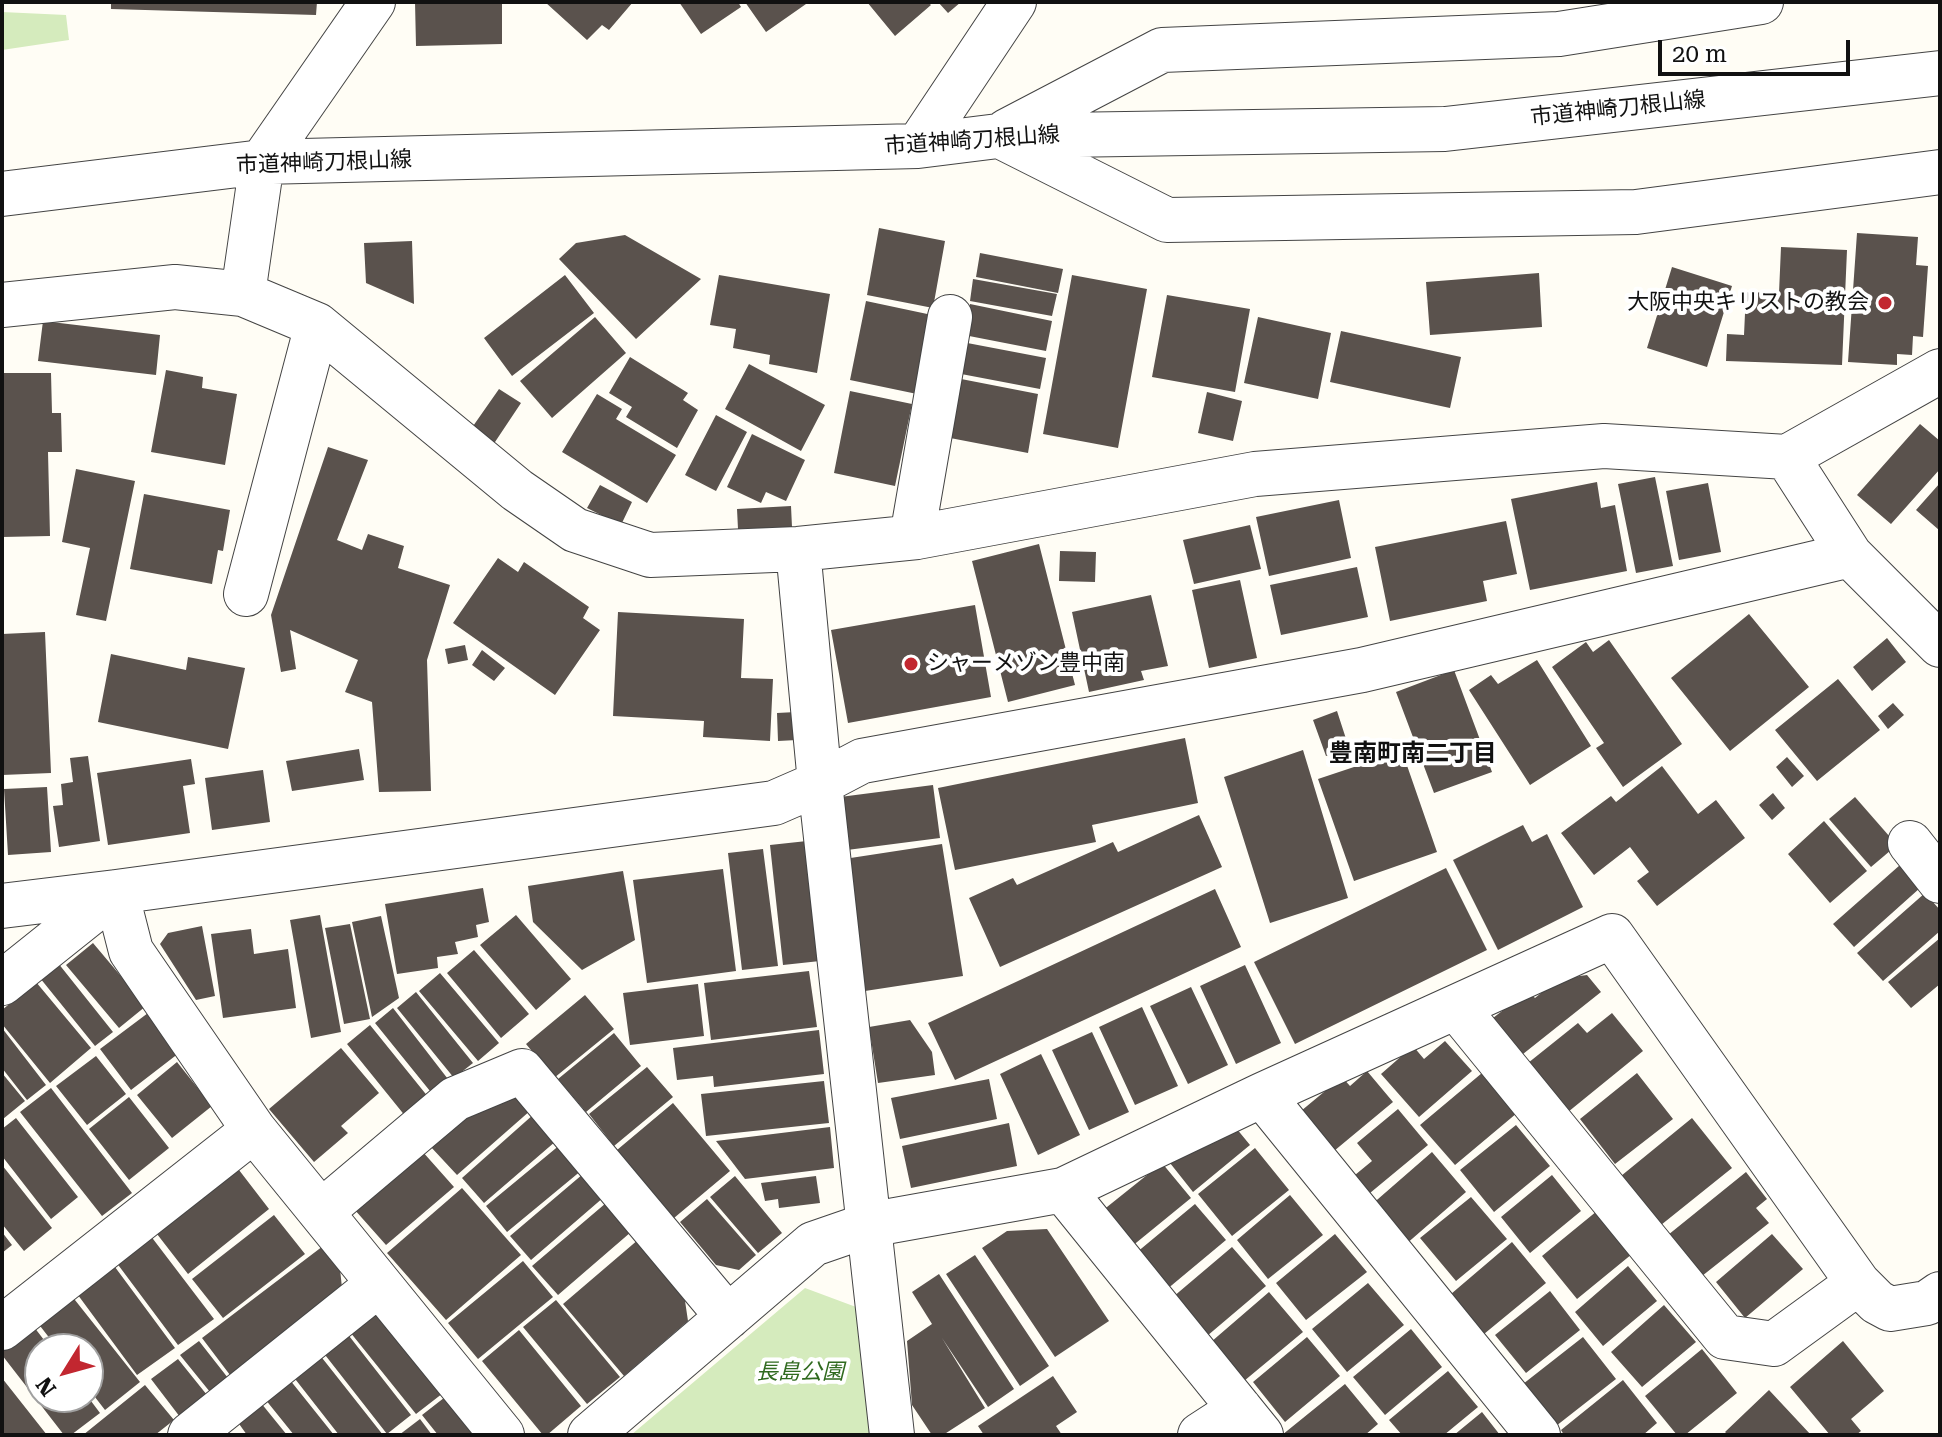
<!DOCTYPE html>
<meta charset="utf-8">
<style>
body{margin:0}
#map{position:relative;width:1942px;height:1437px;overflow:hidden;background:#fffdf5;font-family:"Roboto Serif",serif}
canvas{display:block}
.frame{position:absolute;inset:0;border:4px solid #111;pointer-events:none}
.north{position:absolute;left:24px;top:1333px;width:80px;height:80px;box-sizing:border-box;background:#fff;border:2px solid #a0a0a0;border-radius:50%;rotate:233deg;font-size:22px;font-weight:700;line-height:32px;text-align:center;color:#111}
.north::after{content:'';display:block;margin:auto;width:28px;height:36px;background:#c22730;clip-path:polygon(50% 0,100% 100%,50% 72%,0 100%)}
.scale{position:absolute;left:1658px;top:40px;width:192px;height:36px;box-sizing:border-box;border:4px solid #111;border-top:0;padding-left:10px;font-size:24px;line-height:28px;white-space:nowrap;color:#111;-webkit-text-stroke:6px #fff;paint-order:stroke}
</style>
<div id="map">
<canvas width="1942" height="1437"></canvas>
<div class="frame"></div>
<div class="north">N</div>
<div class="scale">20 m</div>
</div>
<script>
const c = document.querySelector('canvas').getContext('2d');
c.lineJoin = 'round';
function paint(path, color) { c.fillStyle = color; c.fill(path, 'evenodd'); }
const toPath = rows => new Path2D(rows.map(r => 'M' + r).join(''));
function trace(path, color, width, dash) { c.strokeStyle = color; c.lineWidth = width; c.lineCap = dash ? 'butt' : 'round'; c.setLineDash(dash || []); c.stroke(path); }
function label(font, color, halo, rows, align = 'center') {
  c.font = font + ' "Roboto Serif","Noto Sans JP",serif'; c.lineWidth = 8; c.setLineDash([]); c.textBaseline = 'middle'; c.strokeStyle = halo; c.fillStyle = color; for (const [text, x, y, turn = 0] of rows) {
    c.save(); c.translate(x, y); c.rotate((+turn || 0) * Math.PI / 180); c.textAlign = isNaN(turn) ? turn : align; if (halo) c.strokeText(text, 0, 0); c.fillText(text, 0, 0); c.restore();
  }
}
const green = toPath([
 [2,12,66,15,69,40,2,50],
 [805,1288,856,1307,872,1435,631,1435]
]);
const building = toPath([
 [111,2,317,2,316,15,111,9],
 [415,2,502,2,502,44,416,46],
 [545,2,633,2,609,30,602,25,587,40],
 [679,2,738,2,741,7,701,34],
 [745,2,804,2,806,4,766,32],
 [867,2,928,2,931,5,895,36],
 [938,2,961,2,948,13],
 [879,228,945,241,933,308,867,295],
 [1857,233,1918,237,1916,265,1928,266,1923,337,1913,336,1912,355,1897,354,1897,365,1848,362],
 [625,235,701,279,636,339,559,259,576,243],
 [412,241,414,304,366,283,364,243],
 [1781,247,1847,250,1842,365,1726,361,1727,334,1744,335,1746,292,1779,293],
 [980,253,1063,269,1058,293,976,277],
 [1672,267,1732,286,1707,367,1647,348],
 [1539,273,1542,327,1430,335,1426,282],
 [565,275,594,313,512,376,484,338],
 [719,275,830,294,817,373,769,364,770,355,733,348,736,329,710,325],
 [1072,275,1147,289,1118,448,1043,434],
 [973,279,1057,294,1052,316,970,301],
 [1167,295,1250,309,1235,392,1152,377],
 [866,301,932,315,917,394,850,380],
 [970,304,1052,321,1046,351,964,335],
 [595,317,626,353,552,418,520,381],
 [1258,317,1331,333,1318,399,1244,383],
 [43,321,160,335,156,375,38,361],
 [1341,331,1461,357,1450,408,1330,382],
 [962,342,1046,358,1040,389,956,373],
 [630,357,688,393,683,400,698,410,677,448,626,417,632,407,609,393],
 [749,364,825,405,801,451,725,409],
 [166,370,203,377,202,388,237,394,225,465,151,452],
 [2,373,51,373,52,413,61,413,62,452,48,452,50,536,2,537],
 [956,378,1038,394,1028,453,945,437],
 [499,389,521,403,493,445,471,429],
 [850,391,912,404,895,486,834,473],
 [1207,392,1242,401,1233,441,1198,433],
 [597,394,622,409,616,419,676,455,647,503,562,452],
 [716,415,747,432,716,491,685,475],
 [1920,424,1940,441,1940,469,1891,524,1857,495],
 [752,434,805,460,786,501,766,492,761,503,727,487],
 [328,447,368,460,337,540,362,550,368,534,404,546,398,568,450,585,427,660,431,791,379,792,372,702,345,692,358,660,290,630,296,669,281,672,271,615],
 [76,469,135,481,106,621,76,615,90,548,62,542],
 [1655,477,1673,566,1636,573,1618,484],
 [1597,482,1601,508,1615,505,1627,571,1530,590,1511,499],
 [1708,483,1721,552,1679,560,1666,491],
 [1940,483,1940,529,1939,530,1916,510],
 [600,485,632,502,621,525,587,508],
 [144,494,230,510,223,551,218,550,212,584,130,569],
 [1339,500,1351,558,1269,576,1256,517],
 [791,506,792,527,738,529,737,509],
 [1506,521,1517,574,1483,581,1487,601,1390,621,1375,547],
 [1250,525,1261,569,1194,584,1183,540],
 [1039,544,1075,685,1008,702,972,561],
 [1060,551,1096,552,1095,582,1059,581],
 [498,558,518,572,524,562,589,607,583,618,600,630,555,695,453,623],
 [1357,567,1368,617,1281,635,1270,585],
 [1240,580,1257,658,1209,668,1192,590],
 [1151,595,1168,666,1141,671,1144,680,1089,692,1072,612],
 [975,605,991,697,848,723,831,630],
 [618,612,744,619,741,678,773,679,770,741,703,737,704,721,613,716],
 [1749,614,1809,687,1730,751,1671,678],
 [45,632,51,773,2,775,2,634],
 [1887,638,1906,662,1872,691,1853,667],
 [1609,640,1682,744,1623,787,1596,748,1604,743,1552,667,1586,642,1593,652],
 [465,645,468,660,448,664,445,649],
 [482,650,505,668,494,681,472,665],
 [111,654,186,670,188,657,245,668,228,749,98,722],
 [1537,660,1591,746,1530,785,1469,690,1491,675,1498,684],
 [1454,670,1492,772,1434,793,1396,692],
 [1838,679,1880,730,1817,781,1775,730],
 [1893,703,1904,715,1888,729,1878,716],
 [1337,711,1349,748,1326,756,1313,720],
 [796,712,797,740,778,741,777,713],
 [1185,738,1198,803,1092,825,1096,842,955,870,938,788],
 [359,749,364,780,292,791,286,761],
 [1303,750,1348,898,1270,923,1224,777],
 [1402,751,1437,852,1354,881,1318,779],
 [88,756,100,841,59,847,53,806,63,805,61,784,73,782,70,758],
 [1787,757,1804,776,1792,787,1776,767],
 [191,759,195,784,183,786,190,833,108,845,97,773],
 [1662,766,1698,814,1716,800,1745,838,1657,906,1637,881,1649,872,1630,847,1594,875,1561,833,1611,796,1616,802],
 [263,770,270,822,212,830,205,778],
 [933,785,940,838,847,850,840,797],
 [47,787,51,852,8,855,4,789],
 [1773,793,1785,808,1772,820,1759,805],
 [1855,797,1897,845,1871,867,1829,819],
 [1199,815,1222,867,1000,967,969,898,1013,878,1017,885,1113,842,1118,852],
 [1824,821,1867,871,1830,903,1788,854],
 [1523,825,1532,842,1547,834,1583,907,1498,950,1453,860],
 [807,841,820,961,783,965,770,845],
 [942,844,963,976,865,991,844,859],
 [763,849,778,966,742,970,728,853],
 [1900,865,1920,888,1854,947,1833,924],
 [1446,868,1487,950,1295,1044,1254,962],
 [723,869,736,971,647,983,633,880],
 [623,871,635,940,582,970,533,922,528,886],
 [483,888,489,922,476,925,478,937,455,942,458,954,437,957,438,968,397,974,385,904],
 [1215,889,1241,947,955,1080,928,1023],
 [1925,893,1940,910,1940,931,1883,981,1857,953],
 [320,915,341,1032,311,1038,290,920],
 [516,915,571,979,536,1010,480,945],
 [381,916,399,998,372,1017,352,922],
 [350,924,370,1019,344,1024,325,928],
 [202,926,215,996,196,1000,160,944,168,933],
 [251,929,254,954,288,949,296,1008,223,1018,211,934],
 [1940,938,1940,984,1911,1008,1888,982],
 [93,943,146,1006,119,1028,66,965],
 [474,950,529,1014,501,1038,447,973],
 [58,963,113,1032,95,1046,40,978],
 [1245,965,1281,1043,1236,1064,1200,986],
 [809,971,817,1027,711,1040,704,983],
 [440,973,499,1043,478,1061,419,991],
 [1587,975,1601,992,1523,1054,1493,1018,1528,991,1535,998,1558,979],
 [36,982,91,1048,50,1083,2,1024,2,1010],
 [698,984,704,1036,630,1045,623,993],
 [1191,987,1228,1065,1188,1084,1150,1006],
 [416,992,473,1063,454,1078,397,1008],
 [585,995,614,1029,554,1078,526,1044],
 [1142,1007,1178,1086,1135,1105,1099,1027],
 [393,1008,451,1083,434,1096,375,1023],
 [148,1013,179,1053,131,1090,100,1049],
 [1612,1013,1643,1051,1568,1112,1528,1063,1578,1023,1587,1033],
 [910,1020,932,1052,935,1075,878,1083,869,1027],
 [370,1025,429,1098,406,1117,347,1044],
 [2,1028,46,1085,27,1100,2,1068],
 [819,1030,824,1074,714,1087,713,1076,677,1080,673,1048],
 [1092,1032,1129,1112,1089,1130,1052,1050],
 [614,1033,641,1066,586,1112,558,1079],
 [1445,1041,1472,1071,1419,1117,1381,1074,1413,1046,1424,1059],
 [341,1048,379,1093,341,1126,348,1133,314,1162,269,1109],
 [1041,1054,1080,1135,1038,1155,1000,1074],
 [96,1056,126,1094,87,1125,56,1086],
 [177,1062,212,1106,172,1138,137,1095],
 [647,1067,673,1097,614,1146,589,1114],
 [1367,1071,1393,1102,1334,1151,1301,1111,1342,1077,1350,1086],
 [2,1073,25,1101,3,1119,2,1117],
 [1482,1073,1517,1113,1455,1165,1420,1125],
 [1637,1073,1673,1119,1615,1164,1580,1119],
 [989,1079,997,1119,900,1139,891,1098],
 [824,1081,829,1123,706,1136,701,1094],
 [51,1088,132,1193,102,1216,20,1112],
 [494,1089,513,1089,531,1110,457,1175,430,1146],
 [129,1097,169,1148,129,1180,89,1129],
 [673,1103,730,1171,674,1218,617,1150],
 [1398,1109,1428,1145,1370,1193,1355,1175,1372,1161,1357,1143],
 [534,1114,556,1141,484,1203,462,1178],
 [1227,1117,1250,1145,1193,1192,1170,1163],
 [16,1118,78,1197,51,1219,2,1156,2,1129],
 [1692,1118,1732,1168,1661,1225,1621,1176],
 [1009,1123,1017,1166,911,1188,902,1146],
 [1516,1125,1550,1166,1494,1212,1460,1170],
 [830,1127,834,1168,745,1179,716,1141],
 [561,1144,582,1170,507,1232,486,1206],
 [1255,1148,1289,1190,1232,1236,1198,1194],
 [422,1151,454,1187,386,1245,354,1209],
 [1432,1152,1466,1192,1405,1245,1370,1206],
 [1162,1163,1191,1198,1131,1247,1102,1211],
 [2,1165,52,1228,24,1251,2,1224],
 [239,1170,269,1209,188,1274,157,1234],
 [1746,1172,1767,1199,1756,1208,1769,1223,1702,1276,1668,1235],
 [583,1174,604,1197,531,1260,510,1236],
 [1552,1175,1581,1211,1530,1253,1501,1217],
 [735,1176,782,1233,758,1253,710,1197],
 [816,1176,820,1203,779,1208,778,1199,765,1201,761,1183],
 [462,1188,521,1255,446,1320,387,1253],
 [1290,1195,1323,1235,1268,1279,1237,1240],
 [1471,1197,1507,1239,1456,1281,1420,1238],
 [707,1199,756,1255,739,1270,716,1265,680,1222],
 [606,1203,631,1232,558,1295,532,1266],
 [1195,1204,1226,1240,1166,1290,1136,1253],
 [1597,1211,1632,1254,1577,1299,1542,1256],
 [274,1215,305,1254,223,1318,192,1279],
 [1047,1229,1109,1321,1055,1357,982,1248,1007,1231],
 [2,1232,12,1245,2,1253],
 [1335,1234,1367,1272,1306,1320,1276,1283],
 [1772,1234,1803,1269,1745,1318,1716,1282],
 [150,1235,214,1319,178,1345,116,1262],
 [639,1239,684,1294,688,1321,624,1376,563,1304],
 [1512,1242,1546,1283,1484,1334,1451,1294],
 [327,1243,339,1259,342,1288,230,1375,202,1338],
 [1232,1247,1266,1286,1207,1336,1173,1297],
 [975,1255,1049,1366,1020,1386,946,1274],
 [523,1261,553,1297,478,1359,448,1323],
 [112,1263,175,1348,137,1375,75,1291],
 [1628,1266,1657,1301,1603,1346,1575,1312],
 [939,1274,1014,1389,988,1407,942,1338,985,1408,943,1435,932,1435,912,1405,907,1341,932,1324,912,1292],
 [1368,1283,1404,1325,1347,1372,1312,1329],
 [1550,1291,1580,1330,1526,1373,1495,1335],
 [1269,1292,1303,1332,1244,1381,1211,1342],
 [71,1295,140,1382,105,1410,88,1388,88,1349,58,1349,37,1322],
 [556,1300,620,1377,587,1404,523,1327],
 [1664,1305,1696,1342,1642,1387,1611,1352],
 [363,1313,388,1316,447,1390,416,1414,346,1327],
 [34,1327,51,1349,40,1349,40,1397,88,1397,100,1413,71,1435,64,1435,2,1355,2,1351],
 [1411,1329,1442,1367,1385,1415,1353,1377],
 [519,1330,581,1406,547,1435,543,1435,482,1361],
 [346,1332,411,1415,387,1434,322,1351],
 [1307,1337,1340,1376,1285,1422,1253,1382],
 [1583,1337,1616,1379,1556,1426,1523,1384],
 [199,1341,228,1378,210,1392,180,1355],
 [1843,1341,1884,1391,1851,1419,1861,1431,1856,1435,1830,1435,1790,1387],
 [1702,1349,1737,1393,1685,1435,1677,1435,1645,1396],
 [319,1354,383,1435,339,1435,292,1375],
 [178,1359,207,1395,180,1417,151,1379],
 [1448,1371,1478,1407,1444,1435,1402,1435,1389,1420],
 [1053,1376,1077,1412,1056,1426,1062,1435,984,1435,978,1426],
 [2,1378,47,1435,4,1435,2,1432],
 [290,1380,334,1435,294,1435,265,1399],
 [1623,1380,1657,1423,1643,1435,1564,1435,1561,1430],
 [1345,1384,1378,1424,1365,1435,1282,1435],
 [145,1385,174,1420,155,1435,83,1435],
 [1769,1390,1811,1435,1728,1435,1725,1432],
 [449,1394,481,1435,438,1435,422,1415],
 [261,1403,287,1435,247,1435,237,1421],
 [1482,1412,1500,1435,1454,1435],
 [420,1419,432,1435,399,1435]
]);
const minor = toPath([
 [373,2,262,162,243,294,317,325,517,490,575,530,650,555,798,549,917,537,1255,474,1604,446,1787,457,1940,371],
 [1007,131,1162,50,1559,34,1761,2],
 [1004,138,1167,220,1636,212,1940,172],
 [918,146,1014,2],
 [2,194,262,162,918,146,998,136,1445,129,1940,73],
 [2,305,175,287,243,294],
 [1787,457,1850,555],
 [912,537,950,317],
 [798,549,820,783,892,1435],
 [246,594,317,325],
 [1910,843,1940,881],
 [2,906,116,892,774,803,820,783,862,761,1362,670,1850,555,1940,645],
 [2,983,116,892,131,951,254,1130,502,1435],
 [1456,1007,1725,1337,1774,1344,1858,1283],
 [1262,1095,1538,1435],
 [1063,1190,1261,1435],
 [321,1212,455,1099,522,1071,728,1317],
 [2,1328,254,1130],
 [190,1435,379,1284],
 [590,1435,813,1244,868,1225,1063,1190,1262,1095,1612,936,1858,1283,1877,1302,1890,1309,1927,1303,1940,1294],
 [1200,1435,1240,1409]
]);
const markers = [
 [1885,303,8,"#c22730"],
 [911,664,8,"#c22730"]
];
const streetNames = [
 ["市道神崎刀根山線",1618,109,-6],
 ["市道神崎刀根山線",972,141,-4],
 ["市道神崎刀根山線",324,163,-2]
];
const poiNames = [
 ["大阪中央キリストの教会",1869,303],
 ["シャーメゾン豊中南",927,664,"left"]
];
const parkNames = [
 ["長島公園",800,1373]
];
const neighbourhoodNames = [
 ["豊南町南二丁目",1413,754]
];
paint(green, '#d5ebbd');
paint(building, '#5a524d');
trace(minor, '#444', 46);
trace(minor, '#fff', 44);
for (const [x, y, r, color] of markers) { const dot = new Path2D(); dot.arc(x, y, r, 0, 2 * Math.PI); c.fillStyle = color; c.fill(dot); trace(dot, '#fff', 3); }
label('22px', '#111', '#fff', streetNames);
label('22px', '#111', '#fff', poiNames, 'right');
label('italic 22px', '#306a1f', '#fff', parkNames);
label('bold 24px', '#111', '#fff', neighbourhoodNames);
</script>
